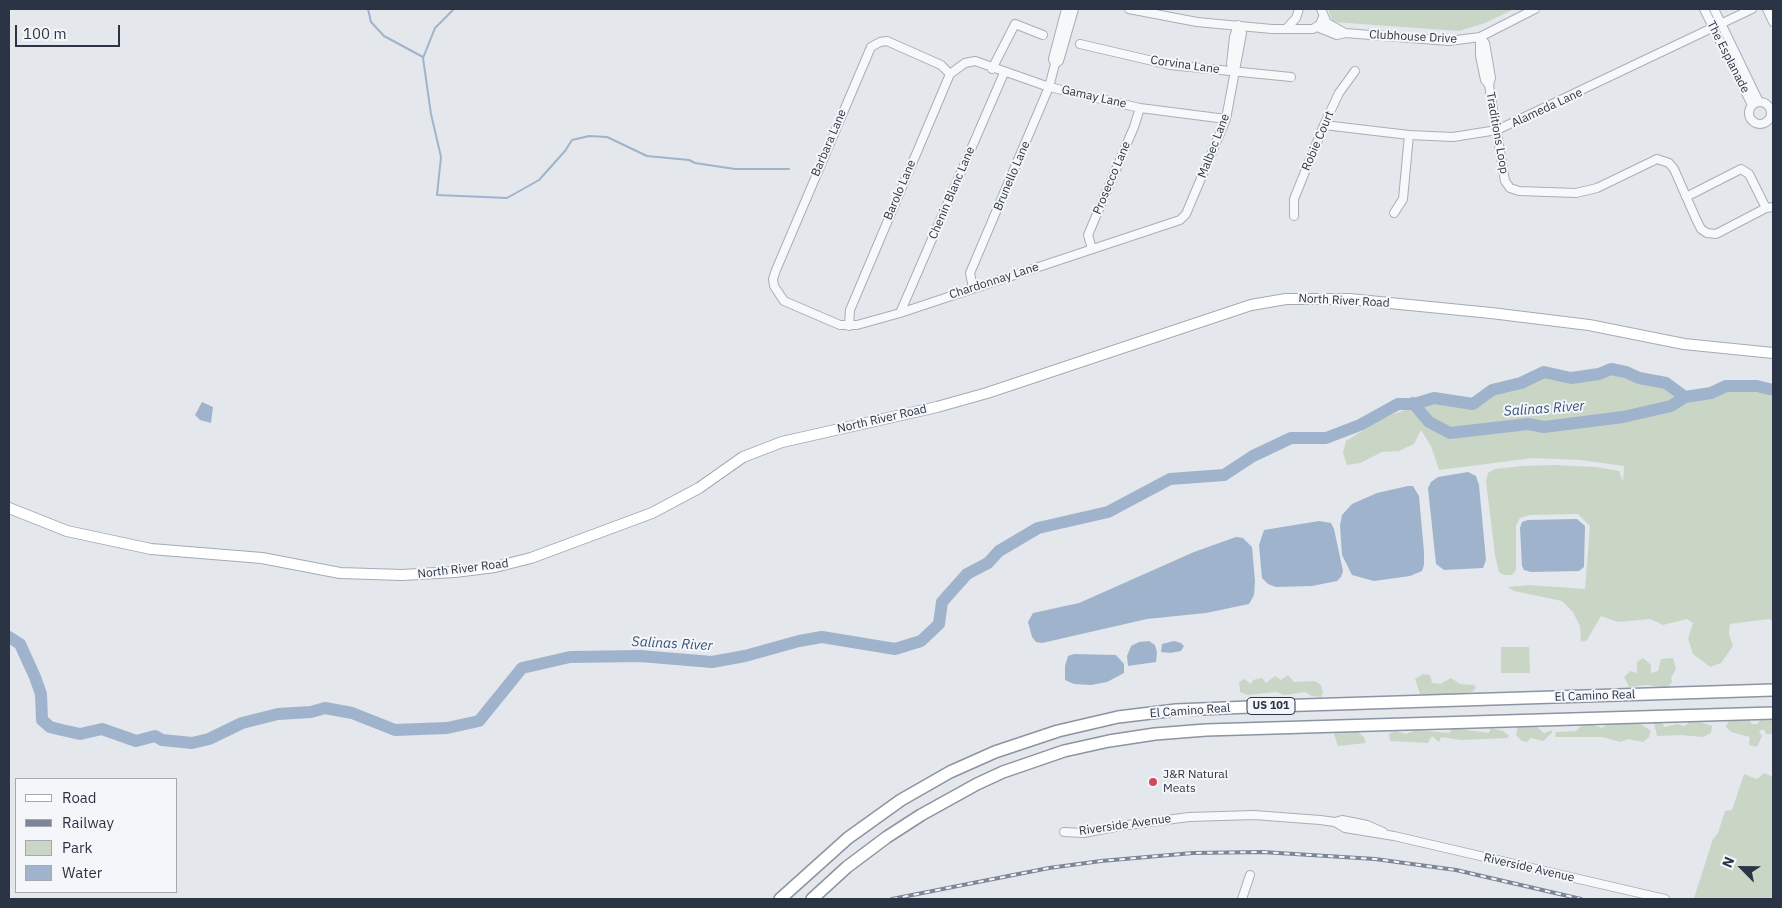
<!DOCTYPE html>
<style>
body{margin:0}
#map{position:relative;width:1782px;height:908px;overflow:hidden;background:#e4e7ec;font-family:"IBM Plex Sans",sans-serif}
canvas{display:block}
.frame{position:absolute;inset:0;border:10px solid #2b3445;pointer-events:none}
.legend{position:absolute;left:15px;top:778px;width:162px;height:115px;box-sizing:border-box;background:#f4f6f9;border:1px solid #a4a8b1;margin:0;padding:6px 9px;list-style:none;font-size:15px;color:#2b3445}
.legend li{display:flex;align-items:center;gap:10px;height:25px}
.legend b{width:25px;border:1px solid #a4a8b1}
.north{position:absolute;left:1717px;top:843px;width:50px;height:50px;-webkit-text-stroke:4px #f4f6f9;paint-order:stroke;rotate:293deg;font-size:14px;font-weight:700;line-height:20px;text-align:center;color:#2b3445}
.north::after{content:'';display:block;margin:auto;width:18px;height:22px;background:#2b3445;clip-path:polygon(50% 0,100% 100%,50% 72%,0 100%)}
.scale{position:absolute;left:15px;top:25px;width:105px;height:22px;box-sizing:border-box;border:2px solid #2b3445;border-top:0;padding-left:6px;font-size:15px;line-height:18px;white-space:nowrap;color:#2b3445;-webkit-text-stroke:4px #f4f6f9;paint-order:stroke}
</style>
<div id="map">
<canvas width="1782" height="908"></canvas>
<div class="frame"></div>
<ul class="legend">
<li><b style="height:6px;background:#fff"></b>Road</li>
<li><b style="height:6px;background:#7d8696"></b>Railway</li>
<li><b style="height:14px;background:#c9d6c5"></b>Park</li>
<li><b style="height:14px;background:#9fb4cc"></b>Water</li>
</ul>
<div class="north">N</div>
<div class="scale">100 m</div>
</div>
<script>
const c = document.querySelector('canvas').getContext('2d');
c.lineJoin = 'round';
function paint(path, color) { c.fillStyle = color; c.fill(path, 'evenodd'); }
const toPath = rows => new Path2D(rows.map(r => 'M' + r).join(''));
function trace(path, color, width, dash) { c.strokeStyle = color; c.lineWidth = width; c.lineCap = dash ? 'butt' : 'round'; c.setLineDash(dash || []); c.stroke(path); }
function label(font, color, halo, rows, align = 'center') {
  c.font = font + ' "IBM Plex Sans",sans-serif'; c.lineWidth = 4; c.setLineDash([]); c.textBaseline = 'middle'; c.strokeStyle = halo; c.fillStyle = color; for (const [text, x, y, turn = 0] of rows) {
    c.save(); c.translate(x, y); c.rotate((+turn || 0) * Math.PI / 180); c.textAlign = isNaN(turn) ? turn : align; if (halo) c.strokeText(text, 0, 0); c.fillText(text, 0, 0); c.restore();
  }
}
const green = toPath([
 [1328,9,1514,9,1485,23,1459,31,1333,22],
 [1610,373,1622,374,1640,382,1655,384,1670,390,1682,400,1728,390,1758,390,1773,397,1773,621,1769,619,1730,624,1729,634,1733,646,1721,663,1710,667,1693,654,1688,639,1693,623,1687,619,1663,625,1650,619,1618,622,1601,616,1587,640,1581,642,1580,626,1573,612,1562,601,1514,591,1508,587,1529,585,1585,589,1590,526,1578,514,1529,515,1520,518,1516,526,1516,570,1512,575,1504,575,1499,572,1495,555,1486,481,1488,473,1495,469,1522,466,1554,465,1596,467,1619,471,1623,482,1624,466,1581,460,1533,458,1439,470,1431,446,1421,430,1414,444,1399,451,1382,452,1360,463,1347,465,1343,453,1346,441,1370,426,1393,414,1423,404,1435,401,1475,407,1493,394,1525,385,1546,376,1576,380,1599,377],
 [1501,647,1529,647,1530,673,1501,673],
 [1643,658,1651,665,1651,673,1658,671,1661,659,1673,658,1676,669,1671,678,1672,682,1667,688,1647,685,1629,687,1624,677,1630,671,1637,673,1637,662],
 [1423,674,1430,675,1432,683,1440,684,1451,678,1460,684,1474,685,1476,688,1472,692,1457,694,1420,694,1415,679],
 [1288,675,1294,682,1315,681,1321,685,1323,692,1321,697,1312,696,1305,692,1285,695,1276,692,1248,695,1240,692,1239,682,1244,679,1251,684,1253,680,1262,678,1266,683,1275,676,1281,680],
 [1737,716,1746,716,1752,724,1757,724,1762,718,1773,717,1773,734,1766,734,1764,729,1759,731,1762,736,1757,747,1749,745,1750,737,1731,732,1726,727,1729,720],
 [1692,719,1712,726,1711,733,1703,737,1680,735,1657,736,1654,723,1662,722,1664,727,1677,724,1685,726],
 [1612,720,1635,720,1651,731,1649,737,1643,742,1628,739,1621,742,1602,737,1555,737,1556,732,1576,731,1585,722,1602,728],
 [1532,723,1544,733,1552,730,1552,733,1543,741,1531,738,1527,742,1522,741,1516,735,1518,726],
 [1342,727,1358,732,1364,737,1366,743,1338,746,1334,734],
 [1453,728,1489,733,1491,728,1503,731,1509,736,1508,738,1461,740,1441,737,1439,742,1432,736,1428,743,1390,741,1389,734,1395,731,1406,734,1416,730,1449,733],
 [1764,773,1773,777,1773,899,1694,898,1713,839,1718,833,1725,811,1732,810,1744,774,1757,779]
]);
const water = toPath([
 [202,402,213,407,211,423,200,420,195,415],
 [1468,472,1476,476,1479,485,1486,560,1483,568,1444,570,1436,564,1428,488,1431,482,1438,477],
 [1408,486,1413,486,1419,496,1424,552,1424,565,1422,571,1410,576,1374,581,1352,575,1342,555,1340,525,1342,515,1352,504,1377,493],
 [1577,519,1585,526,1584,567,1579,571,1531,572,1524,570,1522,566,1520,528,1522,522,1528,520],
 [1319,521,1331,523,1334,529,1343,571,1341,577,1337,581,1312,586,1276,587,1268,584,1262,578,1259,545,1264,530],
 [1236,537,1243,538,1252,547,1255,581,1254,595,1249,604,1206,613,1147,619,1042,643,1036,642,1032,637,1028,622,1033,613,1079,603,1194,552],
 [1149,641,1155,645,1157,652,1156,662,1128,666,1127,656,1131,646,1139,642],
 [1174,641,1181,643,1184,646,1181,651,1170,653,1161,652,1162,644],
 [1074,654,1116,655,1124,664,1124,673,1107,682,1091,685,1074,684,1065,680,1065,666,1068,656]
]);
const stream = toPath([
 [368,9,371,22,384,36,423,57],
 [454,9,435,28,423,58,431,114,441,157,437,195,507,198,539,180,565,151,572,140,589,136,607,137,647,156,689,160,695,163,735,169,789,169]
]);
const river = toPath([
 [1413,403,1429,422,1450,433,1528,424,1544,427,1623,417,1671,406,1685,397],
 [9,637,20,644,35,677,41,694,42,720,50,727,62,730,80,734,102,729,136,741,155,736,162,740,192,743,209,739,242,723,278,714,311,712,325,708,352,713,395,730,447,728,479,721,522,668,570,657,640,656,712,662,745,656,799,641,822,637,895,649,921,641,939,624,942,602,967,574,988,563,999,551,1038,528,1108,512,1170,479,1224,475,1253,456,1291,438,1326,438,1360,425,1398,404,1414,404,1434,398,1473,404,1492,390,1521,383,1544,372,1571,378,1599,374,1611,369,1626,372,1639,378,1666,383,1685,397,1711,393,1726,386,1757,386,1773,390]
]);
const minor = toPath([
 [1129,9,1197,22,1272,29,1313,29,1320,24,1323,17],
 [1321,9,1327,23,1345,33],
 [1704,9,1752,105],
 [1714,9,1759,102],
 [1767,9,1773,22],
 [1317,27,1337,35,1345,33,1449,41,1480,37,1535,9],
 [1287,28,1296,18,1299,9],
 [1480,37,1480,56,1485,80,1489,85,1505,181,1510,188,1519,191,1576,193,1597,188,1657,159,1669,163,1674,169,1696,219,1701,229,1707,233,1716,234,1766,208,1773,207],
 [1480,37,1485,43,1491,78,1489,85],
 [1080,44,1170,65,1291,77],
 [1055,64,1059,61,1074,9],
 [992,69,1015,24,1043,35],
 [1235,72,1231,64,1234,37,1238,25],
 [950,74,941,65,887,41,880,42,871,47,776,270,773,279,774,286,784,301,840,325,857,325,900,313,1180,220,1186,214,1226,119,1242,33,1238,25],
 '1749 113a11 11 0 1 1 22 0a11 11 0 1 1-22 0Z',
 [1324,125,1409,135,1453,137,1497,130,1752,9],
 [1686,197,1741,169,1749,174,1766,208],
 [1394,213,1403,199,1409,135],
 [1294,216,1294,199,1324,125,1339,93,1355,71],
 [1092,249,1088,235,1134,127,1140,108],
 [973,288,970,273,1049,87,1055,64,1053,59,1066,9],
 [900,313,1004,73],
 [849,326,850,310,950,74,965,63,975,61,1049,87,1140,108,1226,119],
 [1335,822,1342,820,1367,825,1383,832],
 [1064,832,1084,833,1120,826,1189,817,1254,815,1320,820,1335,822,1345,828,1394,836,1665,899],
 [1242,899,1250,875]
]);
const major = toPath([
 [9,508,67,531,151,549,262,558,340,573,402,575,455,572,495,567,531,558,652,513,699,488,743,457,782,442,937,407,987,393,1251,305,1286,299,1349,299,1491,313,1589,325,1684,344,1773,353]
]);
const highway = toPath([
 [780,899,848,838,901,800,950,772,995,752,1058,731,1118,717,1176,710,1274,706,1773,690],
 [812,899,847,867,887,837,921,815,977,784,1003,772,1064,751,1109,741,1155,734,1206,730,1773,713]
]);
const rail = toPath([
 [892,899,1049,868,1101,861,1193,853,1262,852,1375,859,1456,870,1581,899]
]);
const markers = [
 [1153,782,5,"#d1495b"]
];
const shields = [
 [1271,706,48]
];
const shieldNames = [
 ["US 101",1271,706]
];
const streetNames = [
 ["Clubhouse Drive",1413,37,3],
 ["The Esplanade",1728,57,63],
 ["Corvina Lane",1185,65,8],
 ["Gamay Lane",1094,97,13],
 ["Alameda Lane",1547,108,-25],
 ["Traditions Loop",1497,133,80],
 ["Robie Court",1318,141,-67],
 ["Barbara Lane",829,143,-67],
 ["Malbec Lane",1214,146,-69],
 ["Brunello Lane",1012,176,-67],
 ["Prosecco Lane",1112,178,-67],
 ["Barolo Lane",900,190,-67],
 ["Chenin Blanc Lane",952,193,-67],
 ["Chardonnay Lane",994,281,-18],
 ["North River Road",1344,301,3],
 ["North River Road",882,419,-13],
 ["North River Road",463,569,-7],
 ["El Camino Real",1595,696,-2],
 ["El Camino Real",1190,711,-4],
 ["Riverside Avenue",1125,825,-8],
 ["Riverside Avenue",1529,868,13]
];
const poiNames = [
 ["J&R Natural",1163,775],
 ["Meats",1163,789]
];
const waterNames = [
 ["Salinas River",1544,409,-4],
 ["Salinas River",672,644,3]
];
paint(green, '#c9d6c5');
paint(water, '#9fb4cc');
trace(stream, '#9fb4cc', 2);
trace(river, '#9fb4cc', 12);
trace(minor, '#a9aeb7', 10);
trace(major, '#a3abb8', 12);
trace(highway, '#8b94a3', 14);
trace(minor, '#f7f8fa', 8);
trace(major, '#fff', 10);
trace(highway, '#fff', 11);
trace(rail, '#7d8696', 4);
trace(rail, '#f4f6f9', 2, [5.5]);
for (const [x, y, r, color] of markers) { const dot = new Path2D(); dot.arc(x, y, r, 0, 2 * Math.PI); c.fillStyle = color; c.fill(dot); trace(dot, '#f4f6f9', 2); }
for (const [x, y, w] of shields) { const box = new Path2D(); box.roundRect(x - w / 2, y - 8.5, w, 17, 4); c.fillStyle = '#f4f6f9'; c.fill(box); trace(box, '#2b3445', 1); }
label('bold 11px', '#2b3445', null, shieldNames);
label('12px', '#2b3445', '#f4f6f9', streetNames);
label('12px', '#2b3445', '#f4f6f9', poiNames, 'left');
label('italic 14px', '#34527a', '#f4f6f9', waterNames);
</script>
